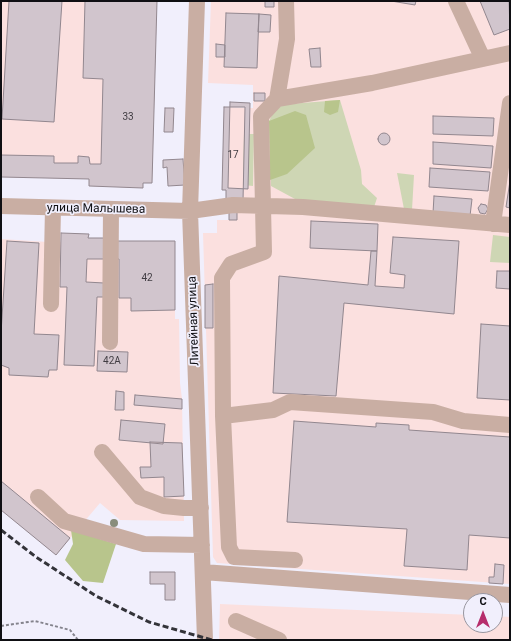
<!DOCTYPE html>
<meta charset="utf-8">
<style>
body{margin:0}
#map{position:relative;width:511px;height:641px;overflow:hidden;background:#f1effc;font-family:Roboto,sans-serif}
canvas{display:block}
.frame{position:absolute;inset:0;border:2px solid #0f0f13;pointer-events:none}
.north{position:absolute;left:463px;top:593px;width:40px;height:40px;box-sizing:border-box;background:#f1effc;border:1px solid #97959f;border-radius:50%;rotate:0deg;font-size:11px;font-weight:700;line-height:16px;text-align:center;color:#0f0f13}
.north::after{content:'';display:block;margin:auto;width:14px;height:18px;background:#b62d6c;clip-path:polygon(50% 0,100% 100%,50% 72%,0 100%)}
</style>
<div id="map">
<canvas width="511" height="641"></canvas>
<div class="frame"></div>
<div class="north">С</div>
</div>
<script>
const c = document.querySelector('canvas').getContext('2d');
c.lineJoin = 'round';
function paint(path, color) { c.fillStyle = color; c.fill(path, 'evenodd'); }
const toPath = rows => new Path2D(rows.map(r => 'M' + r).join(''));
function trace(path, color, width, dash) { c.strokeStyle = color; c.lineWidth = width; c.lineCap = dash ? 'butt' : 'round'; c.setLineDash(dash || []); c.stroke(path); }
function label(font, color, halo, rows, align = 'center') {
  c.font = font + ' Roboto,sans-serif'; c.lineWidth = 3.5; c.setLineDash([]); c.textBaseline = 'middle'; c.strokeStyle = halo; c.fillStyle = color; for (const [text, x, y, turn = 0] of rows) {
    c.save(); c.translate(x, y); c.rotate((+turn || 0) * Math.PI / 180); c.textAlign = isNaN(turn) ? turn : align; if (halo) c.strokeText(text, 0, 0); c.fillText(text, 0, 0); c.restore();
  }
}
const industrial = toPath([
 [1,1,157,1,152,183,143,183,143,188,89,186,89,179,1,177],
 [211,1,510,1,510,584,217,563,213,557,203,233,217,233,217,220,233,220,226,201,226,190,222,190,224,107,253,108,253,85,208,83],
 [1,239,48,242,175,241,175,319,179,319,180,383,182,399,184,521,120,520,100,503,56,555,1,510],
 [220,604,471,615,471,625,495,625,495,616,510,617,510,640,219,640]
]);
const green = toPath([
 [340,100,361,170,362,184,377,198,374,207,295,199,271,186,269,121,277,105],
 [244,134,254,134,253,186,243,185],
 [397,173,414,175,412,210,404,209],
 [493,235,510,237,510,263,490,262]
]);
const forest = toPath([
 [340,100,338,112,330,115,324,112,325,101],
 [295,111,306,115,315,148,287,174,270,180,269,121],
 [71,530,116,544,103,583,83,581,65,560,73,544]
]);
const building = toPath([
 [9,1,62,1,54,122,2,119,9,1],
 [85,1,157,1,152,183,143,183,143,188,89,186,89,179,1,177,1,155,54,156,54,163,78,163,78,156,89,157,90,164,101,164,103,79,83,78,85,1],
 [265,1,274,1,274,7,265,7,265,1],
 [391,1,416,1,415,5,391,1],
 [480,1,509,1,510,29,494,35,480,1],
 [226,13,259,14,257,68,224,67,226,13],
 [259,14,271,15,270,32,258,32,259,14],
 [216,44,225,45,225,57,216,57,216,44],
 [320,48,321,67,311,67,309,49,320,48],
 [254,93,265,93,265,101,254,101,254,93],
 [230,102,250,103,248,189,228,188,230,102],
 [224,107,245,107,243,201,226,201,226,190,222,190,224,107],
 [165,108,174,108,173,132,164,132,165,108],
 [433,116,494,118,493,136,433,134,433,116],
 '378 139a6 6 0 1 1 12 0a6 6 0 1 1-12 0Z',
 [433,142,493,146,491,168,433,164,433,142],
 [183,159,185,185,168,186,167,167,163,168,163,160,183,159],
 [430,168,490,172,488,191,429,187,430,168],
 [510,181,510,208,506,207,510,181],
 [434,196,472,199,470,216,433,213,434,196],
 [481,204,486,205,488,209,485,214,480,213,478,208,481,204],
 [229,208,237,208,237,220,229,220,229,208],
 [311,221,378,224,377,251,310,248,311,221],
 [61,233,89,234,88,238,105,238,104,259,87,259,86,282,104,283,104,297,97,297,94,366,64,365,67,287,60,287,61,233],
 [393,237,459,241,454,314,344,303,336,396,273,393,279,276,368,285,371,251,377,251,375,286,404,288,405,275,390,273,393,237],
 [7,241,39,243,34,334,59,335,57,370,49,370,48,377,9,375,9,368,1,365,1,333,7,241],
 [116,241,175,241,175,310,131,311,131,298,119,298,119,259,117,259,116,241],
 [497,271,510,271,510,289,496,288,497,271],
 [213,284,213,328,205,328,205,285,213,284],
 [481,324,510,326,510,400,477,398,481,324],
 [98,351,128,352,127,372,97,371,98,351],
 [116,391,124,392,124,410,115,410,116,391],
 [135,395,182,399,182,409,134,405,135,395],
 [121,420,165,424,163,444,119,440,121,420],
 [294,421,376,427,376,423,409,425,409,430,510,437,510,538,469,535,467,570,404,566,407,529,287,522,294,421],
 [150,442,182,443,184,496,164,497,164,477,141,478,140,467,151,467,150,442],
 [1,481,70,538,56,555,1,510,1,481],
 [495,564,504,565,503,584,489,583,489,577,494,577,495,564],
 [150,572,175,572,175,600,165,600,165,584,150,584,150,572]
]);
const path = toPath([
 [1,626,35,621,70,630,78,640]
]);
const minor = toPath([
 [197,1,190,211,205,640],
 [286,1,287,39,277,99,261,116,264,252,231,264,222,278,223,416,229,547,234,557,295,560],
 [456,1,483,59],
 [277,99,372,83,510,53],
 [1,206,190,211,233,205,303,207,510,225],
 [493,224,510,103],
 [51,304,53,208],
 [110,342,111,209],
 [223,416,273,410,290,402,433,412,463,421,510,425],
 [102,452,140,497,164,506,184,508,201,508],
 [38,497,64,521,144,544,202,545],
 [203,572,510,595],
 [236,621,279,640]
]);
const rail = toPath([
 [1,530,36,557,96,596,149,622,212,640]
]);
const trees = [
 [114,523]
];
const numberNames = [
 ["33",128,117],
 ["17",233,155],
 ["42",147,278],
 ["42А",112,361]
];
const streetNames = [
 ["улица Малышева",96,209,1],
 ["Литейная улица",194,321,-92]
];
paint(industrial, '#fbe0df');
paint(green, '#ced6b4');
paint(forest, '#b8c58c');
paint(building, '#d1c5cd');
trace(building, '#92878f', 1);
trace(path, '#84838c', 2, [3, 2]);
trace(minor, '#c9aea3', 16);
trace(rail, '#333339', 3, [6, 3]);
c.fillStyle = '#898d7b';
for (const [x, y] of trees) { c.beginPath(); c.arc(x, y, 4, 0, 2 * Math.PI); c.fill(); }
label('10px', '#403c42', null, numberNames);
label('12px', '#0f0f13', '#f1effc', streetNames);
</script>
